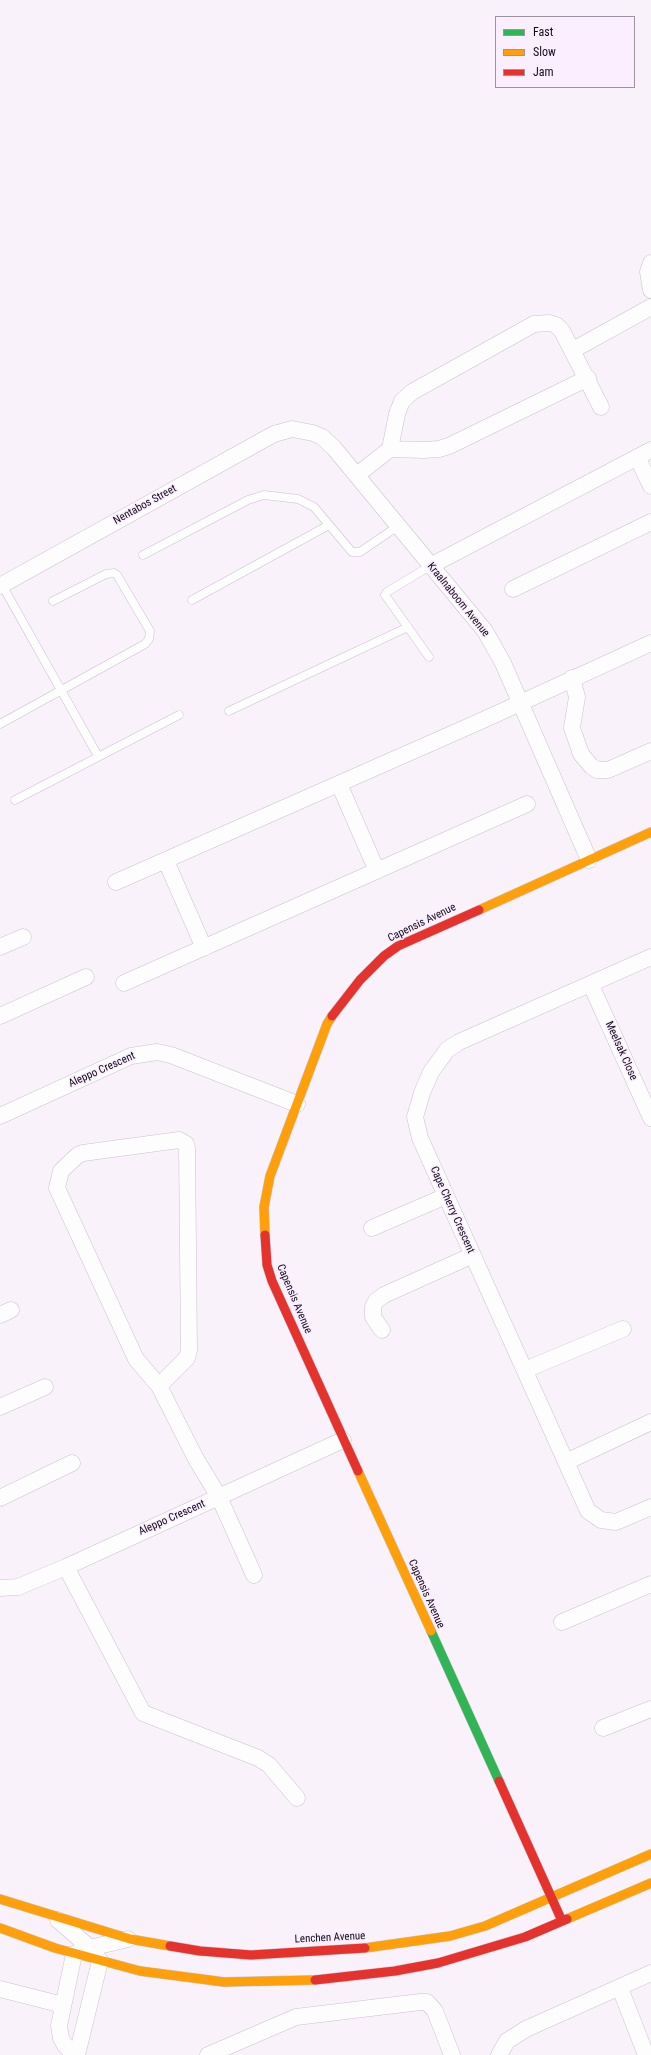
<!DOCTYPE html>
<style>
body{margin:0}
#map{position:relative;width:651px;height:2055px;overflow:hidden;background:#f9f2fb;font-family:"Roboto Condensed",sans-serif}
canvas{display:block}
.legend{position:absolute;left:495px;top:16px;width:140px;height:72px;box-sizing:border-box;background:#faeeff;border:1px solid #9d94a1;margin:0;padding:5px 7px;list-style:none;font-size:12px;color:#120c15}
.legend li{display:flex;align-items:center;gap:8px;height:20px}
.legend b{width:20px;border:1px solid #9d94a1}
</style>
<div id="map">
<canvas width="651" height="2055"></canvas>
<ul class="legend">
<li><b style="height:5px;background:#30b455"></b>Fast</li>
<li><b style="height:5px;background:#ff9f0a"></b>Slow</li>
<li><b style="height:5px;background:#e5322d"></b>Jam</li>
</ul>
</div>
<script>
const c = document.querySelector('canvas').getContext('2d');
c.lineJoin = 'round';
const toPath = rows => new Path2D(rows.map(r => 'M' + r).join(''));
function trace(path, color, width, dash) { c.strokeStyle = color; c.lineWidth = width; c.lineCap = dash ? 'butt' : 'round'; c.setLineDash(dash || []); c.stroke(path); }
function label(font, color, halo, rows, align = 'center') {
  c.font = font + ' "Roboto Condensed",sans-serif'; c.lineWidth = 3; c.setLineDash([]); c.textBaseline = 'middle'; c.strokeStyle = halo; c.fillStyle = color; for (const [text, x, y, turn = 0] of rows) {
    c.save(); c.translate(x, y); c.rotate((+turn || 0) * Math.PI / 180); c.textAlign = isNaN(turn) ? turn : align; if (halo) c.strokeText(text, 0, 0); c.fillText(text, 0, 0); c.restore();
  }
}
const lane = toPath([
 [143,555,248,500,264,495,298,499,314,507,352,552,360,552,398,526],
 [2,585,98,756],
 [192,600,329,525],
 [429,657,385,595,387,592,430,566],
 [229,711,408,627],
 [0,724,145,644,149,639,150,631,117,575,114,573,106,574,53,601],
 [15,800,179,715]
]);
const street = toPath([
 [651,263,648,272,651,290],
 [573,350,651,307],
 [390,449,397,414,402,401,412,392,534,324,550,323,556,325,562,331,601,407],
 [637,457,651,486],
 [357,475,390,449,424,450,439,449,449,446,588,378],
 [430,566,651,450],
 [0,586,274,434,292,429,313,433,322,437,334,448,485,631,503,663,589,860],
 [513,589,651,522],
 [572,678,577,697,572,728,581,754,591,766,597,770,608,770,651,751],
 [339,784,377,871],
 [166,861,204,948],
 [116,882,481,721,651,643],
 [0,947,23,937],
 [651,957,459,1042,447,1050,431,1072,422,1093,415,1117,420,1138,588,1511,601,1520,616,1522,651,1507],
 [124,983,527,804],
 [591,985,651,1118],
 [0,1016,86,977],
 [0,1116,131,1056,157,1052,171,1055,297,1104],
 [372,1228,446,1196],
 [0,1315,11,1310],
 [382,1330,373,1317,373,1307,376,1301,384,1295,473,1255],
 [525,1370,623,1329],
 [159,1386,187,1358,189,1350,187,1148,186,1144,179,1140,83,1153,78,1155,61,1171,57,1188,136,1359,159,1386,196,1459,219,1497,254,1575],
 [0,1407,45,1387],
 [566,1462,651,1422],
 [0,1498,72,1463],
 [66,1567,143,1713,258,1758,269,1765,297,1798],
 [0,1588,18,1587,66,1567,343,1440],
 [562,1622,651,1584],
 [603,1728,651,1709],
 [58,1920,90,1948,100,1961,77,2055],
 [620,1988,646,2055],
 [0,1989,63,2005],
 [75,2055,65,2045,61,2038,59,2026,74,1954,90,1948,128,1939],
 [208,2055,296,2017,420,2002,427,2002,435,2011,452,2055],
 [499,2055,507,2041,526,2029,651,1973]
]);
const fast = toPath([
 [431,1631,499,1781]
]);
const slow = toPath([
 [479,910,651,832],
 [265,1235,264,1207,270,1176,327,1024,332,1016],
 [358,1471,431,1631],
 [0,1899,130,1939,170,1946],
 [567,1919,651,1883],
 [0,1928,55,1948,140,1971,224,1982,315,1980],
 [365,1948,450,1936,485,1926,651,1854]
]);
const jam = toPath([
 [332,1016,360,980,384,956,398,946,479,910],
 [265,1235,267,1265,272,1281,358,1471],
 [499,1781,562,1921],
 [170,1946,200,1951,251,1955,365,1948],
 [315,1980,395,1971,438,1963,525,1937,567,1919]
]);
const streetNames = [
 ["Nentabos Street",145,505,-29],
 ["Kraalnaboom Avenue",458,600,51],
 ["Capensis Avenue",422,923,-26],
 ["Meelsak Close",621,1051,66],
 ["Aleppo Crescent",102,1070,-24],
 ["Cape Cherry Crescent",452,1210,66],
 ["Capensis Avenue",294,1299,67],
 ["Aleppo Crescent",172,1518,-24],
 ["Capensis Avenue",426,1594,66],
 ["Lenchen Avenue",330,1938,-3]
];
trace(lane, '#c9c2cb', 9);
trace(street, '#c9c2cb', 17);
trace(fast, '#c9c2cb', 10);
trace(slow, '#c9c2cb', 10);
trace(jam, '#c9c2cb', 10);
trace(lane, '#fefdfe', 8);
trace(street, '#fefdfe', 16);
trace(fast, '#30b455', 9);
trace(slow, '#ff9f0a', 9);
trace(jam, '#e5322d', 9);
label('11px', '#120c15', '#faeeff', streetNames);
</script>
